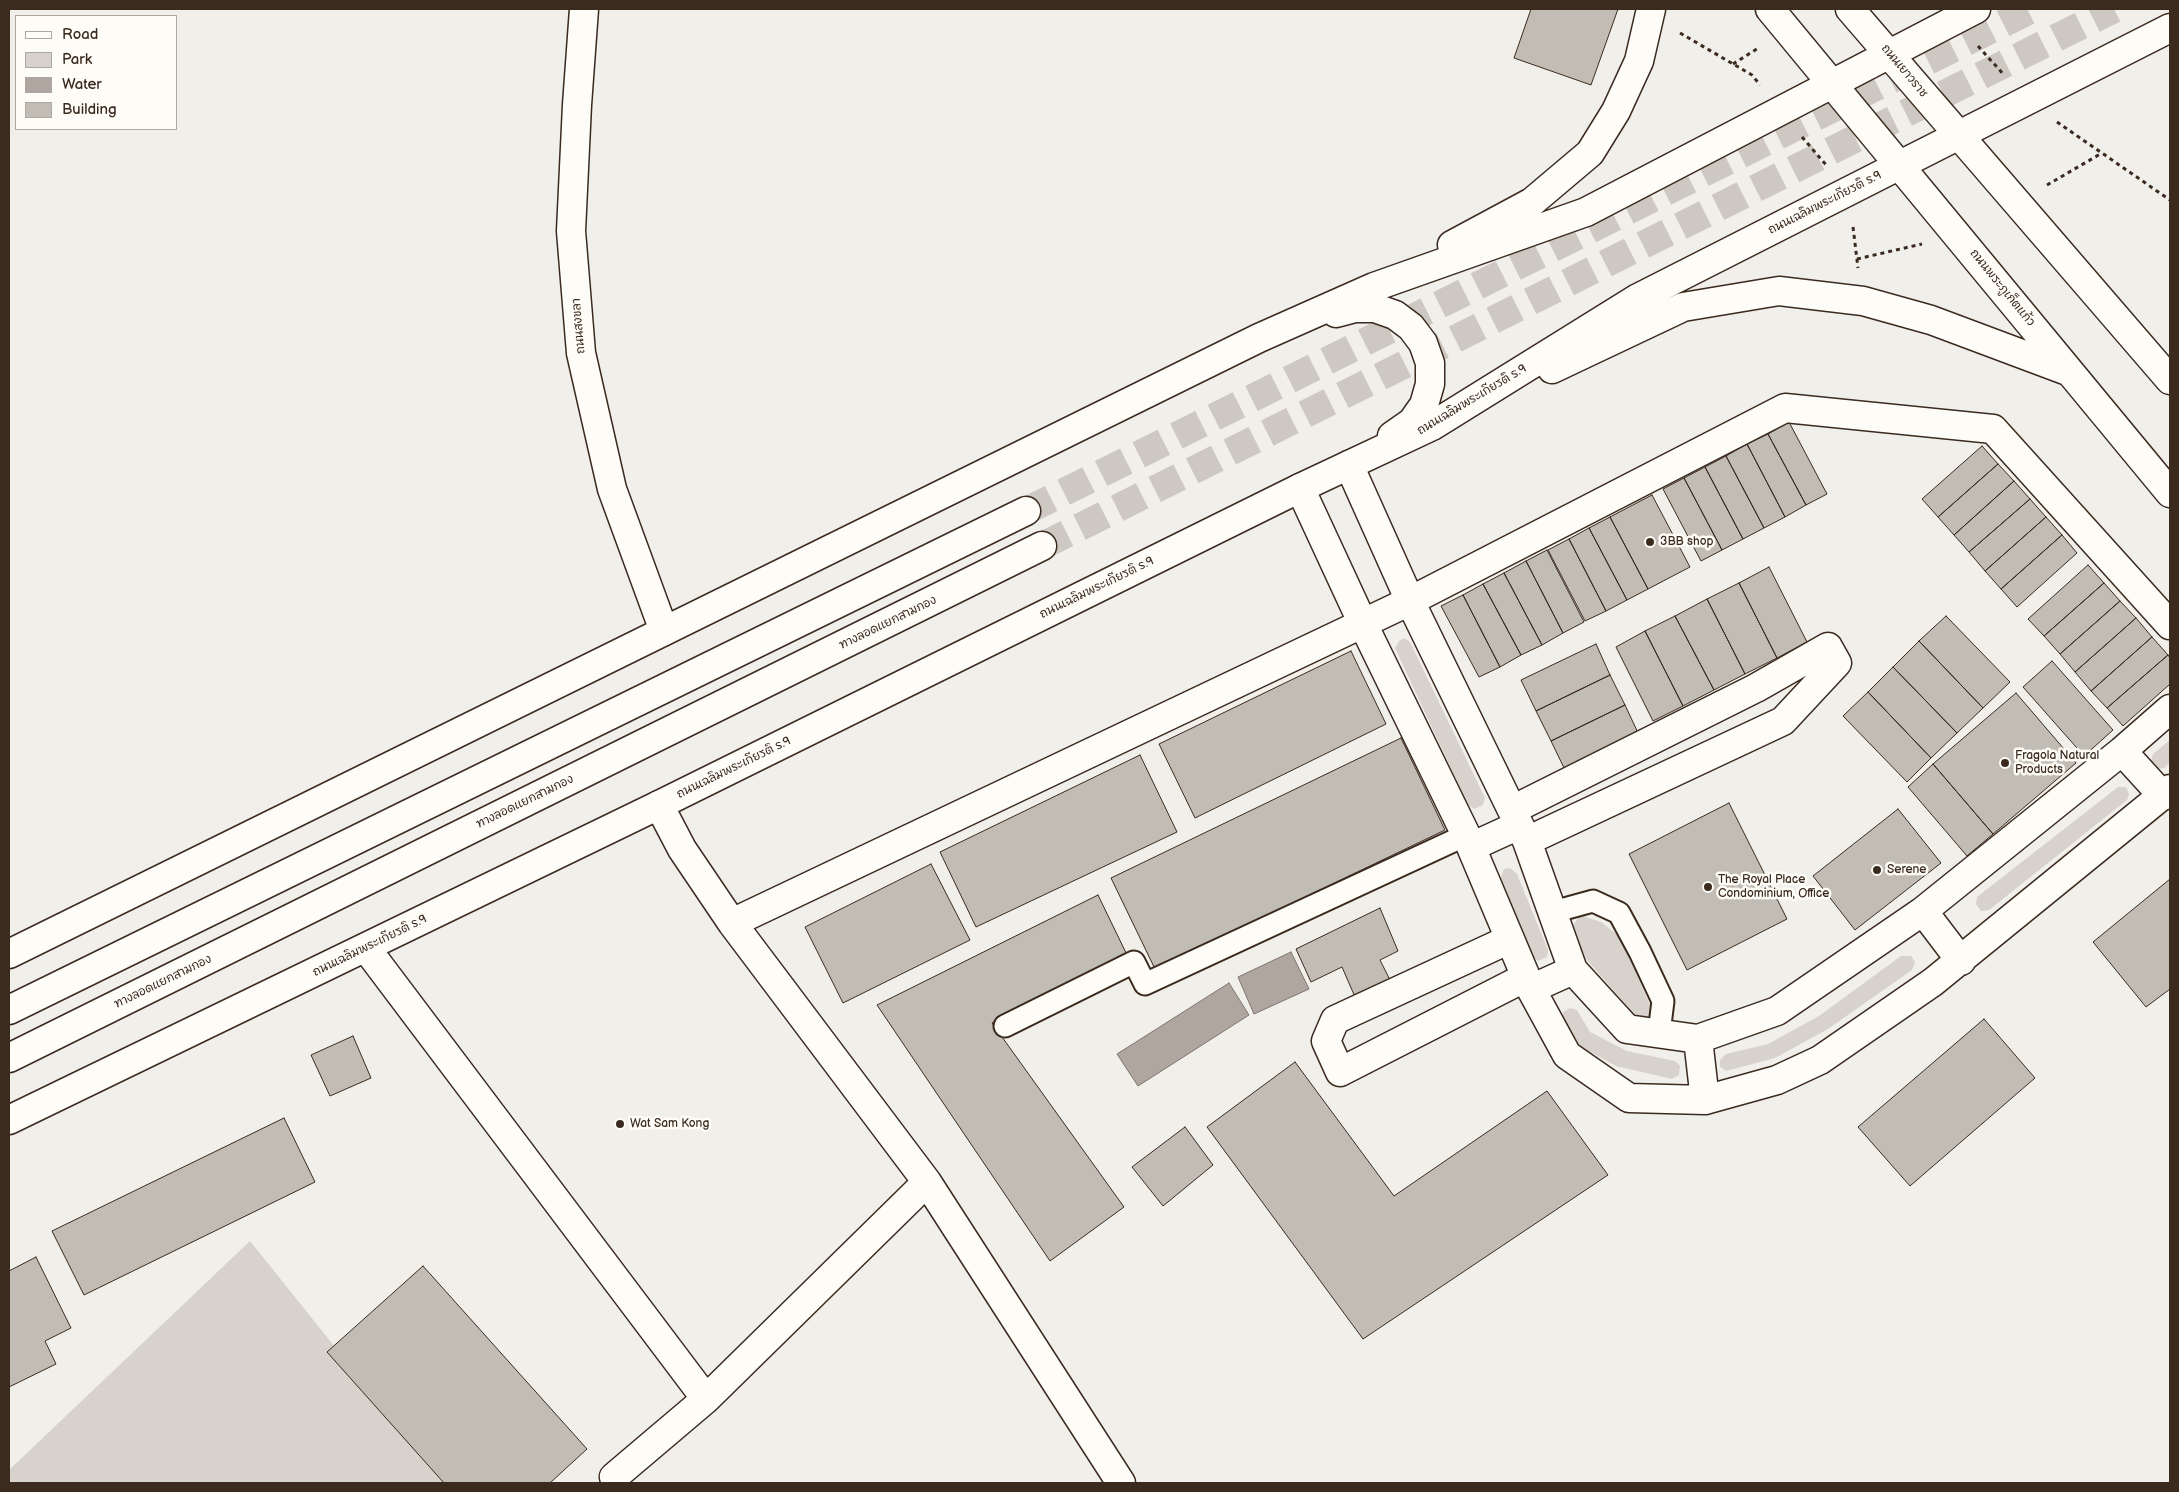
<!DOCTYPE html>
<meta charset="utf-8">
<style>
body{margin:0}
#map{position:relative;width:2179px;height:1492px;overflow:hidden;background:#f1efea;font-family:"Balsamiq Sans",sans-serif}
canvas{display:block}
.frame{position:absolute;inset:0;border:10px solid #3b2a1e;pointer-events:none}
.legend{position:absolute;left:15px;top:15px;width:162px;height:115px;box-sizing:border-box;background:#fdfcf7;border:1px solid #afa8a0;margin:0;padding:6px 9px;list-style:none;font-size:15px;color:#3b2a1e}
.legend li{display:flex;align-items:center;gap:10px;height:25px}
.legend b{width:25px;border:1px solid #afa8a0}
</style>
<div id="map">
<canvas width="2179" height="1492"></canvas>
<div class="frame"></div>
<ul class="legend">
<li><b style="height:6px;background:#fdfcf7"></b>Road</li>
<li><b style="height:14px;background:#d7d2cc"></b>Park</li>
<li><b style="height:14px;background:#aea69f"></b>Water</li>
<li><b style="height:14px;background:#c1bcb4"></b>Building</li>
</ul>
</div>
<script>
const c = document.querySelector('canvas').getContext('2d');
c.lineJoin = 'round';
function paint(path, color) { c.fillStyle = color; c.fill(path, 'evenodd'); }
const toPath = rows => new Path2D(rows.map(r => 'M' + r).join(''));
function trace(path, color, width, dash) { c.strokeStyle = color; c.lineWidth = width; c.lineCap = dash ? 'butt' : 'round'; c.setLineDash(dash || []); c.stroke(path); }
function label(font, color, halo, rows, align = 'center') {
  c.font = font + ' "Balsamiq Sans","Playpen Sans Thai",sans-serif'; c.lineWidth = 5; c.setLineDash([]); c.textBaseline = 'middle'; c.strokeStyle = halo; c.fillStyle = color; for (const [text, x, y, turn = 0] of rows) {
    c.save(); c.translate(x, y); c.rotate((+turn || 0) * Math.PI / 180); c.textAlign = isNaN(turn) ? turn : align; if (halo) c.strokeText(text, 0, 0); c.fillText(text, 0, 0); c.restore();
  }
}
const green = toPath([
 [1404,638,1410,642,1485,798,1483,805,1474,809,1468,805,1395,648,1399,641],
 [2170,740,2170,762,2164,768,2157,769,2151,761,2153,754],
 [2118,787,2126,787,2129,794,2127,800,1989,910,1981,911,1976,904,1977,897],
 [1510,868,1517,874,1548,950,1547,957,1538,961,1532,957,1500,879,1504,869],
 [1580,915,1601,922,1619,936,1652,1009,1650,1016,1642,1019,1636,1016,1586,959,1572,927],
 [1901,956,1911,956,1915,962,1912,970,1828,1029,1775,1058,1726,1071,1720,1067,1720,1060,1726,1054,1768,1044,1819,1016],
 [1570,1008,1577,1010,1590,1032,1627,1051,1675,1061,1680,1066,1679,1075,1672,1079,1616,1066,1576,1044,1563,1020,1563,1012],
 [250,1241,444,1483,9,1483,9,1470]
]);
const water = toPath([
 [1291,952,1309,989,1254,1014,1238,977,1291,952],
 [1229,983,1249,1015,1138,1086,1117,1054,1229,983]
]);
const building = toPath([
 [1531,9,1618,9,1591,85,1514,58,1531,9],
 [1789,422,1827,494,1806,505,1768,434,1789,422],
 [1768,434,1806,505,1785,517,1747,444,1768,434],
 [1747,444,1785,517,1764,528,1726,456,1747,444],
 [1982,446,1998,464,1938,517,1922,499,1982,446],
 [1726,456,1764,528,1743,539,1705,467,1726,456],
 [1998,464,2014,481,1954,535,1938,517,1998,464],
 [1705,467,1743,539,1722,550,1684,478,1705,467],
 [1684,478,1722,550,1701,561,1663,489,1684,478],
 [2014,481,2030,499,1969,552,1954,535,2014,481],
 [1652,495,1690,567,1648,589,1610,517,1652,495],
 [2030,499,2046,517,1985,571,1969,552,2030,499],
 [1610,517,1648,589,1627,600,1589,528,1610,517],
 [2046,517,2062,535,2001,589,1985,571,2046,517],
 [1589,528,1627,600,1606,611,1569,539,1589,528],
 [2062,535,2077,553,2017,607,2001,589,2062,535],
 [1569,539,1606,611,1585,621,1548,550,1569,539],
 [1547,550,1584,622,1563,633,1526,561,1547,550],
 [1526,561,1563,633,1542,645,1504,573,1526,561],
 [2088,565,2104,583,2044,636,2028,619,2088,565],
 [1769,567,1807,642,1777,658,1739,583,1769,567],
 [1504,573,1542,645,1521,655,1483,584,1504,573],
 [1739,583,1777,658,1745,674,1707,599,1739,583],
 [2104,583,2120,601,2060,654,2044,636,2104,583],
 [1483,584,1521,655,1500,667,1463,595,1483,584],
 [1463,595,1500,667,1479,677,1441,606,1463,595],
 [1707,599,1745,674,1714,690,1675,616,1707,599],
 [2120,601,2136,618,2075,672,2060,654,2120,601],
 [1675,616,1714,690,1683,706,1645,631,1675,616],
 [1946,616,2010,682,1983,708,1919,641,1946,616],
 [2136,618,2152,637,2091,691,2075,672,2136,618],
 [1645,631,1683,706,1653,721,1616,647,1645,631],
 [2152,637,2168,655,2107,708,2091,691,2152,637],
 [1919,641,1983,708,1957,733,1893,667,1919,641],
 [1596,644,1610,675,1536,711,1521,680,1596,644],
 [1351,651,1386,724,1195,818,1159,744,1351,651],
 [2168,655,2170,658,2170,684,2123,726,2107,708,2168,655],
 [2052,661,2113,730,2084,756,2023,687,2052,661],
 [1893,667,1957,733,1931,758,1868,692,1893,667],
 [1610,675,1625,705,1551,741,1536,711,1610,675],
 [1868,692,1931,758,1907,782,1843,716,1868,692],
 [2016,693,2076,763,1993,834,1933,764,2016,693],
 [1625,705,1639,735,1566,772,1551,741,1625,705],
 [1401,738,1445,830,1155,969,1111,878,1401,738],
 [1140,755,1177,832,976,927,940,852,1140,755],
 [1933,764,1993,834,1967,856,1908,787,1933,764],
 [1729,803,1787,919,1687,970,1629,854,1729,803],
 [1898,809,1941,863,1855,930,1813,876,1898,809],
 [931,864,970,940,843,1003,805,927,931,864],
 [2170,879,2170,989,2146,1007,2093,942,2170,879],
 [1098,895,1128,957,992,1023,1124,1207,1050,1261,877,1005,1098,895],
 [1380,908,1398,951,1380,960,1390,980,1355,997,1342,967,1311,982,1296,949,1380,908],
 [1984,1019,2035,1078,1910,1186,1858,1127,1984,1019],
 [353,1036,371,1078,330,1096,311,1055,353,1036],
 [1295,1062,1394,1196,1547,1091,1608,1175,1363,1339,1207,1127,1295,1062],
 [284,1118,315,1182,84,1295,52,1231,284,1118],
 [1185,1127,1213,1165,1163,1206,1132,1167,1185,1127],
 [36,1257,71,1328,45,1341,56,1364,9,1387,9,1271,36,1257],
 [423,1266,587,1449,550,1483,444,1483,327,1352,423,1266]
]);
const secondaryTunnel = toPath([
 [1026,511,2032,9],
 [1042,546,2114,9]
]);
const path = toPath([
 [1680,33,1752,75,1760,85],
 [1978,46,2004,75],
 [1733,64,1760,47],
 [2057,122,2170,200],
 [1802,137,1827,166],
 [2047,185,2102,153],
 [1853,227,1858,268],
 [1857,259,1922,244]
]);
const lane = toPath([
 [1553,912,1593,901,1619,913,1640,952,1663,1001,1659,1033],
 [1005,1026,1134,962,1145,984,1466,835]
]);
const street = toPath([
 [584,9,577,105,571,231,581,353,612,489,664,631],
 [1349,465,1410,601,1527,841,1573,970,1627,1029,1698,1039,1777,1011,1923,911,2122,751,2170,709],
 [1300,488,1363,624,1466,835,1531,989,1567,1055,1629,1098,1705,1100,1777,1080,1820,1060,1933,982,2170,789],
 [2122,751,2163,796],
 [659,805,682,849,732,923,927,1182,1121,1483],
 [1512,810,1756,688,1828,647,1837,663,1783,721,1527,841],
 [1471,847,1519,825],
 [1923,911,1961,961],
 [732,923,1410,601,1785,408,1993,429,2170,625],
 [1510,939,1335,1020,1326,1041,1340,1072,1526,977],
 [366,948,706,1399],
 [1531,989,1573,970],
 [1698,1039,1705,1100],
 [616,1483,614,1477,706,1399,927,1182]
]);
const secondary = toPath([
 [1770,9,2170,493],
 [1850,9,2170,380],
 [1452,245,1532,202,1590,153,1616,111,1639,61,1651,9],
 [1336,313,1355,308,1375,308,1395,315,1411,327,1423,343,1430,363,1430,384,1424,405,1412,422,1392,436],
 [1552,369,1683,307,1779,291,1863,301,1931,320,2070,372],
 [9,954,1259,338,1374,287,1586,212,1976,9],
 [9,1010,1026,511],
 [9,1058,1042,546],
 [9,1120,659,805,1300,488,1432,426,1638,298,2170,28]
]);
const markers = [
 [1650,542,5,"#3b2a1e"],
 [2005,763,5,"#3b2a1e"],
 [1877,870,5,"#3b2a1e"],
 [1708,887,5,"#3b2a1e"],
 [620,1124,5,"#3b2a1e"]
];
const streetNames = [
 ["ถนนเยาวราช",1904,71,50],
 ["ถนนเฉลิมพระเกียรติ ร.9",1825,203,-27],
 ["ถนนพระภูเก็ตแก้ว",2002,288,51],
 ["ถนนสงขลา",579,326,-95],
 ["ถนนเฉลิมพระเกียรติ ร.9",1472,400,-31],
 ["ถนนเฉลิมพระเกียรติ ร.9",1097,588,-26],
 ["ทางลอดแยกสามกอง",888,623,-26],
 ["ถนนเฉลิมพระเกียรติ ร.9",734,768,-26],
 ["ทางลอดแยกสามกอง",525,802,-26],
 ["ถนนเฉลิมพระเกียรติ ร.9",370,946,-26],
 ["ทางลอดแยกสามกอง",163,982,-26]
];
const poiNames = [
 ["3BB shop",1660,542],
 ["Fragola Natural",2015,756],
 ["Products",2015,770],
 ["Serene",1887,870],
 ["The Royal Place",1718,880],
 ["Condominium, Office",1718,894],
 ["Wat Sam Kong",630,1124]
];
paint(green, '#d7d2cc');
paint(water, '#aea69f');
trace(water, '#80746b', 1);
paint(building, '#c1bcb4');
trace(building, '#3b2a1e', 1);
trace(secondaryTunnel, '#cdc8c1', 28, [28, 14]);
trace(lane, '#3b2a1e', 25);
trace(street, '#3b2a1e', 31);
trace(secondary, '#3b2a1e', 31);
trace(path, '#3b2a1e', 3, [4, 4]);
trace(lane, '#fdfcf7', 21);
trace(street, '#fdfcf7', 28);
trace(secondary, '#fdfcf7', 28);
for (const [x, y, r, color] of markers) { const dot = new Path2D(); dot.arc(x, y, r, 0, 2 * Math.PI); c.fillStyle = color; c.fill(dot); trace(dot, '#fdfcf7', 2); }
label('12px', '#3b2a1e', '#fdfcf7', streetNames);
label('12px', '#3b2a1e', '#fdfcf7', poiNames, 'left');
</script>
